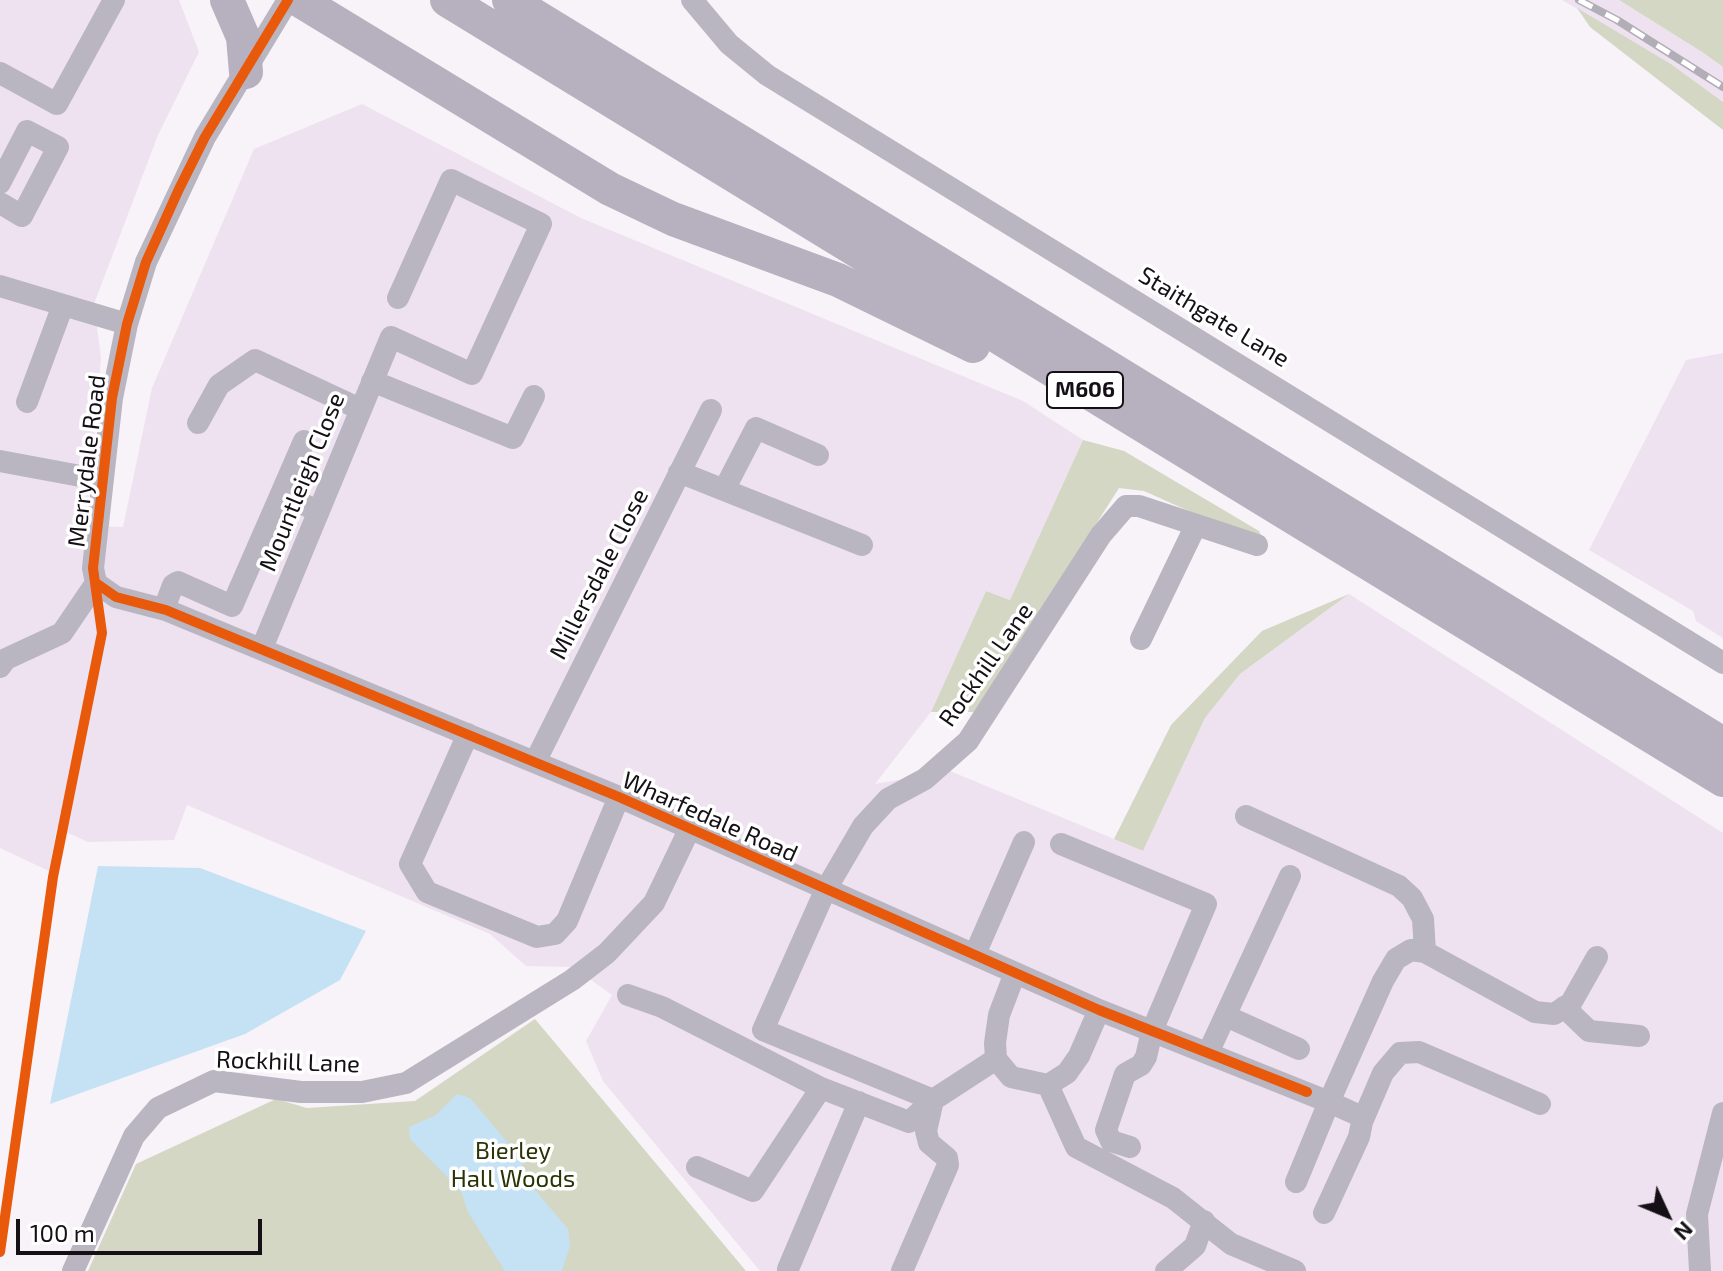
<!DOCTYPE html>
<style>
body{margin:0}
#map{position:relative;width:1723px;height:1271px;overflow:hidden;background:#f8f2f9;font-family:"Exo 2",sans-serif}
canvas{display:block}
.north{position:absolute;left:1627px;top:1175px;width:80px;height:80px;-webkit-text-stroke:6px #fff;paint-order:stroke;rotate:134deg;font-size:22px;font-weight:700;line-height:32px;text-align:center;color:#141015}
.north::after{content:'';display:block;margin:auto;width:28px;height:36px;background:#141015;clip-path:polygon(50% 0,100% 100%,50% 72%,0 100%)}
.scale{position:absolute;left:16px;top:1219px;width:246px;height:36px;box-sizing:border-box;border:4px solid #141015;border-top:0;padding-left:10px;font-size:24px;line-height:28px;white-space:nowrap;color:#141015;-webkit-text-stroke:6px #fff;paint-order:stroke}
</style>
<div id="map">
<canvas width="1723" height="1271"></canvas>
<div class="north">N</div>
<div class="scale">100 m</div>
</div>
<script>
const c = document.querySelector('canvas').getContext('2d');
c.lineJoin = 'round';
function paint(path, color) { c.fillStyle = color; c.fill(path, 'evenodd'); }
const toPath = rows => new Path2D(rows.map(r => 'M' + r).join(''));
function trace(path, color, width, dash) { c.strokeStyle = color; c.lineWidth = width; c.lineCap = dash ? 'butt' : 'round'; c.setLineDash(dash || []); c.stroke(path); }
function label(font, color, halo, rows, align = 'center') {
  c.font = font + ' "Exo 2",sans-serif'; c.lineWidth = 7; c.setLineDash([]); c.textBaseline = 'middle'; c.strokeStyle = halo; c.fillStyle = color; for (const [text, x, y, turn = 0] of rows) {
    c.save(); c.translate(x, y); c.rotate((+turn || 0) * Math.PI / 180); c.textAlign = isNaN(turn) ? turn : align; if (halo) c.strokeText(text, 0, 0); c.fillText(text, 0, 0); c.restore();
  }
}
const built = toPath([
 [0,0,179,0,199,52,158,135,94,304,101,358,86,526,123,527,152,388,254,149,362,104,581,218,1023,401,1083,440,1010,600,986,591,931,712,875,784,950,771,1143,851,1205,718,1240,674,1349,594,1723,833,1723,1271,760,1271,603,1081,586,1041,612,995,573,967,526,966,490,934,187,805,174,840,88,842,57,828,49,871,0,848],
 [1562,0,1619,0,1702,52,1723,67,1723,102,1671,64],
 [1723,353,1723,638,1696,621,1693,611,1589,550,1686,360]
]);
const forest = toPath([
 [1619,0,1723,0,1723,67,1702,52],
 [1577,8,1671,64,1723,102,1723,130,1590,27],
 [1083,440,1124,451,1259,531,1265,545,1144,491,1119,488,976,712,931,712,986,591,1010,600],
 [1349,594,1240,674,1205,718,1143,851,1114,839,1171,725,1262,631],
 [535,1019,746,1271,88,1271,136,1164,276,1099,307,1108,415,1101]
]);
const water = toPath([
 [98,866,200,868,366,931,340,980,245,1034,50,1104],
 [457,1094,470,1098,518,1155,535,1190,568,1229,570,1246,562,1271,505,1271,468,1212,461,1191,410,1139,409,1127,436,1115]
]);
const minor = toPath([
 [692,0,729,44,767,75,1723,663],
 [0,73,57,104,114,0],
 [0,183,27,131,58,147,22,216,0,203],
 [0,286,127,324],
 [372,381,513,438,534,396],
 [27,402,63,305],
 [198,423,219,385,255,360,360,409],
 [304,441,281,494,318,511],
 [0,461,102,480],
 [679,472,862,545],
 [724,490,756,428,818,455],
 [96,583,116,597,166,610,619,797,1099,1010,1329,1102,1383,981,1396,959,1411,950,1425,952,1535,1012,1554,1014,1571,1003,1597,957],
 [96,583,93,568,112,398,127,324,146,262,205,137,288,0],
 [164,609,173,585,178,582,232,606,281,494],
 [1141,639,1195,527],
 [262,648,391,337,472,374,541,224,451,180,398,298],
 [0,667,6,659,62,633,96,583],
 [468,734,410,864,427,892,537,937,555,934,567,921,619,797],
 [535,762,711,410],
 [1246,816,1399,886,1412,898,1423,919,1425,952],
 [1061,844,1206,904,1152,1031,1146,1057,1141,1065,1125,1074,1106,1130,1111,1141,1130,1147],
 [975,954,1024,842],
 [1015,973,999,1015,995,1043,996,1059,1011,1077,1048,1085,1067,1073,1079,1056,1099,1010],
 [628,995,662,1007,821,1088],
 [1564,1007,1589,1031,1639,1036],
 [1226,1016,1299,1049],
 [1208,1053,1290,876],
 [1048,1085,1076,1147,1173,1198,1231,1244,1295,1271],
 [933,1100,763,1030,825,891,863,826,888,799,925,779,968,741,1101,535,1126,506,1139,506,1257,545],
 [1362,1122,1383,1073,1400,1053,1419,1052,1540,1104],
 [697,1167,753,1191,821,1088,909,1122,933,1100,996,1059],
 [1296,1182,1329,1102,1358,1115,1362,1122,1359,1137,1324,1213],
 [788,1269,859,1102],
 [73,1271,134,1136,158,1108,214,1081,301,1092,362,1092,406,1083,572,980,607,953,654,903,690,828],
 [902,1271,948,1165,947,1158,929,1143,926,1131,933,1100],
 [1166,1271,1195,1246,1204,1221],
 [1700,1271,1697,1214,1723,1113]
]);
const highway = toPath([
 [227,0,243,37,246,72],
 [299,0,610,189,673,219,838,280,973,346],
 [447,0,1723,780],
 [509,0,1723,744]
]);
const rail = toPath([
 [1579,0,1617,20,1723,87]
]);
const cycleway = toPath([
 [96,583,116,597,166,610,619,797,1099,1010,1307,1092],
 [0,1252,53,877,102,633,93,568,112,398,127,324,146,262,179,189,205,137,288,0]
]);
const shields = [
 [1085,390,76]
];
const shieldNames = [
 ["M606",1085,390]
];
const streetNames = [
 ["Staithgate Lane",1214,317,31],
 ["Merrydale Road",87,461,-83],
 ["Mountleigh Close",302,482,-68],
 ["Millersdale Close",599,574,-63],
 ["Rockhill Lane",986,665,-55],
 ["Wharfedale Road",710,817,24],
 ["Rockhill Lane",288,1062,2]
];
const parkNames = [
 ["Bierley",513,1151],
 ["Hall Woods",513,1179]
];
paint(built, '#efe2f0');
paint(forest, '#d3d7c4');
paint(water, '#c5e2f5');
trace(minor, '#bab6c1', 22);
trace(highway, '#b7b1bf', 34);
trace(rail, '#b2aeb7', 8);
trace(rail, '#fff', 5, [15]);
trace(cycleway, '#e8590c', 10);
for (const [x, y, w] of shields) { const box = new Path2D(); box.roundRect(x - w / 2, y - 18, w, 36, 6); c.fillStyle = '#fff'; c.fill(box); trace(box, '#141015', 2); }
label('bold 22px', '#141015', null, shieldNames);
label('24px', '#141015', '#fff', streetNames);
label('24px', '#293405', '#fff', parkNames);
</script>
